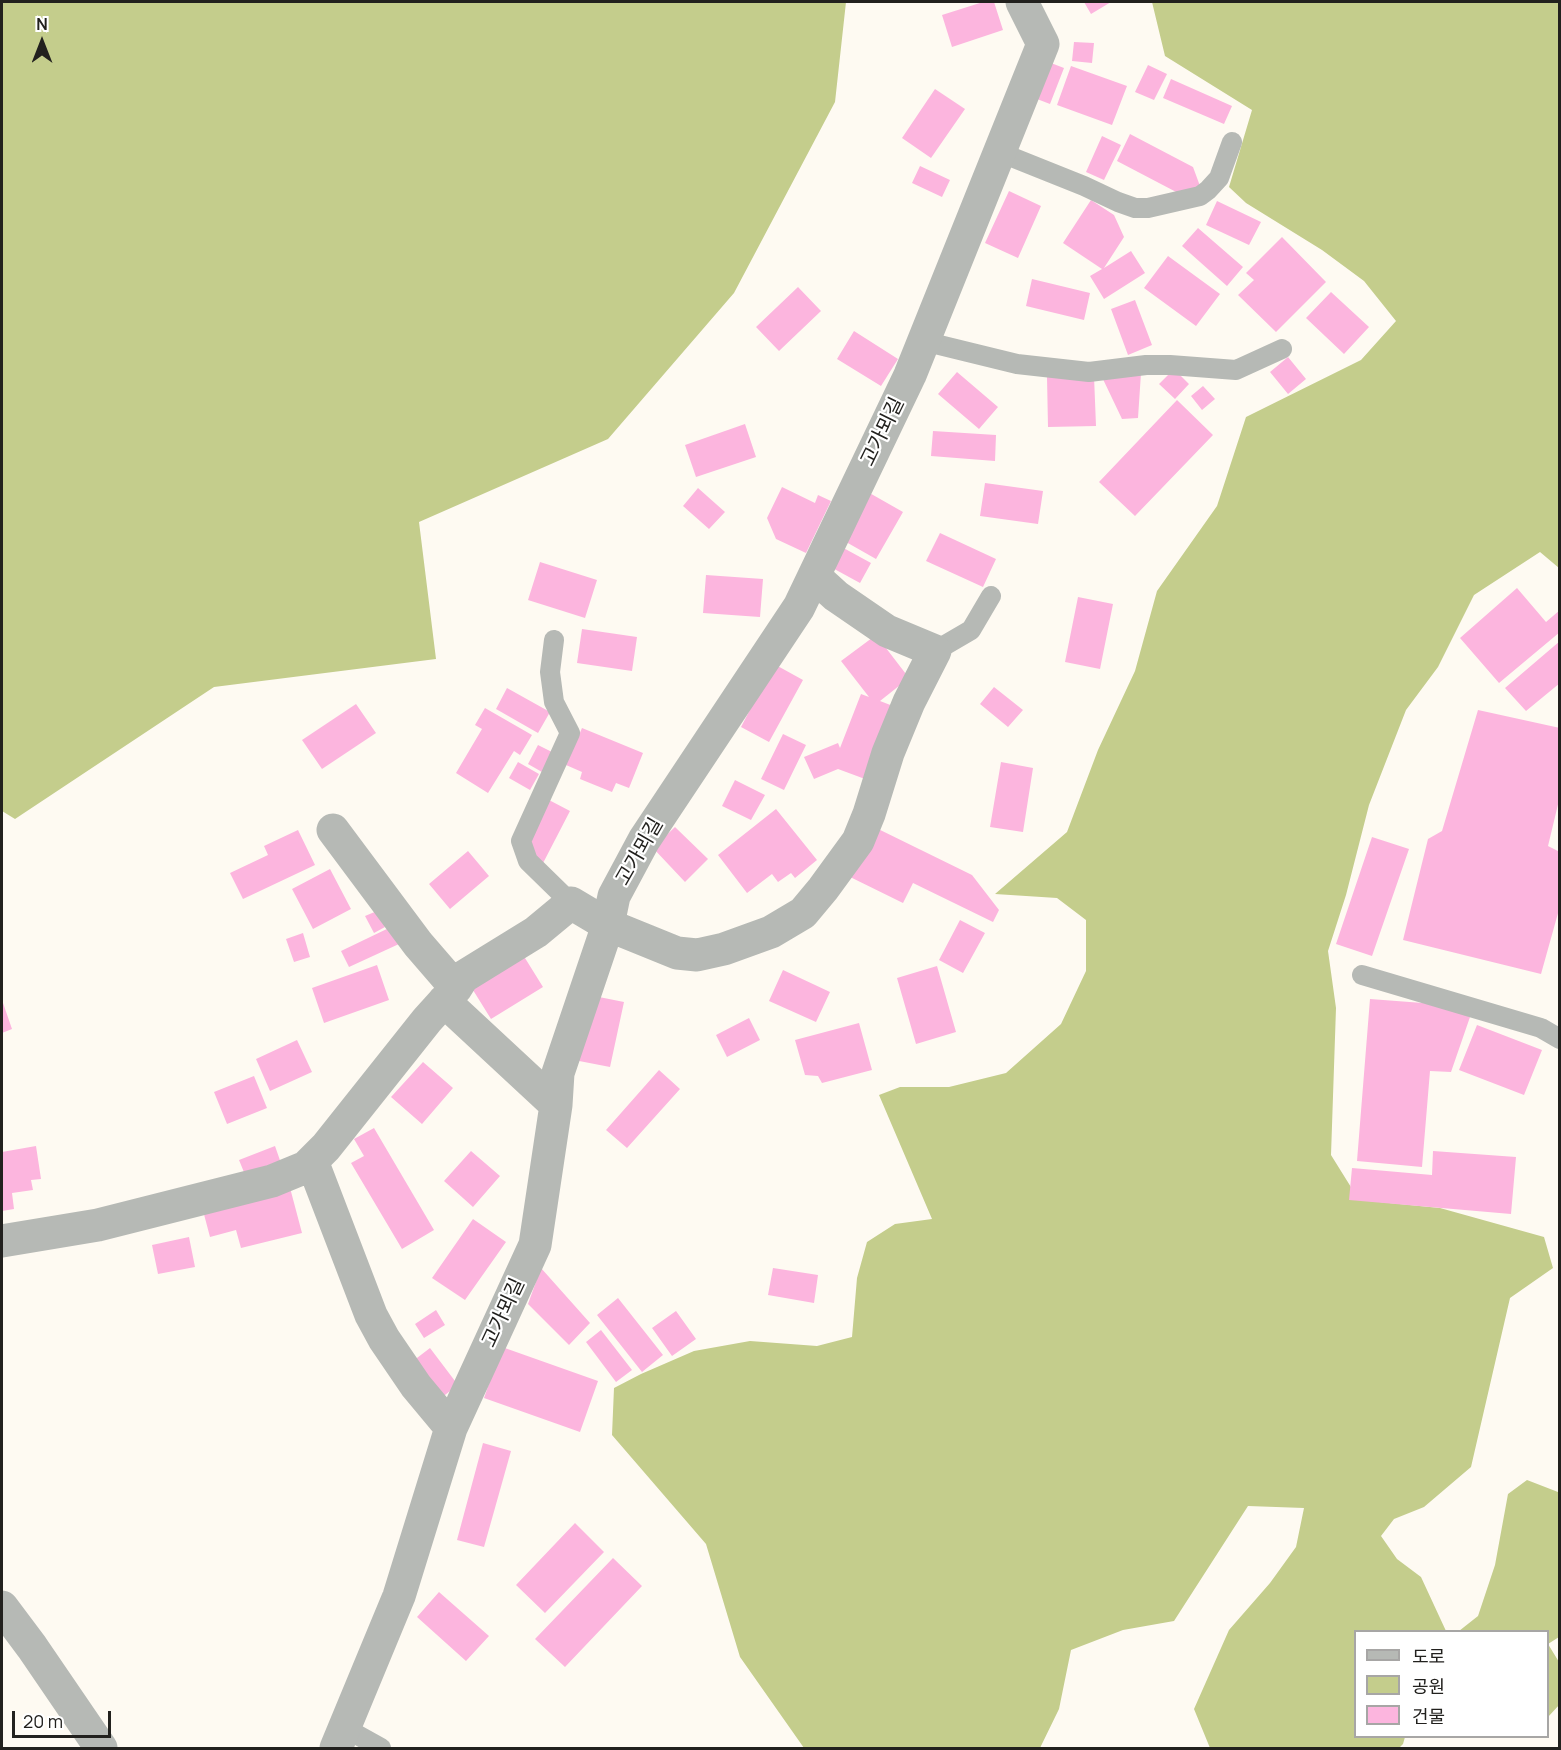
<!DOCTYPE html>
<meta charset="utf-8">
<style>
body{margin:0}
#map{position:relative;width:1561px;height:1750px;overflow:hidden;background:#fefaf2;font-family:Manrope,"Noto Sans KR",sans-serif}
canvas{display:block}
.frame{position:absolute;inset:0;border:3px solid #22211e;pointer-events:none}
.legend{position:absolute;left:1354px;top:1630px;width:195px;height:108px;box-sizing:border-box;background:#fff;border:2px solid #a7a6a5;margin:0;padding:8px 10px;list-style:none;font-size:18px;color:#22211e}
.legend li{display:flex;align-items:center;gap:12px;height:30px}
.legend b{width:30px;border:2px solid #a7a6a5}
.north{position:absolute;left:12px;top:12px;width:60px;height:60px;-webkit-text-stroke:4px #fff;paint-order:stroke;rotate:0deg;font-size:16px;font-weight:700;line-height:24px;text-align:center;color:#22211e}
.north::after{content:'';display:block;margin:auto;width:21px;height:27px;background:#22211e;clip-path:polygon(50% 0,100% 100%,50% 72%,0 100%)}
.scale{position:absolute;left:12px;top:1711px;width:99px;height:27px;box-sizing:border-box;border:3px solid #22211e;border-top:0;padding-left:8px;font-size:18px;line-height:21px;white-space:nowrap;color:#22211e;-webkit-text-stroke:4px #fff;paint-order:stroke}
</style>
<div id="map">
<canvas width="1561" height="1750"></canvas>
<div class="frame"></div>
<ul class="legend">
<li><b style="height:8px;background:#b6b9b5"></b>도로</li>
<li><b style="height:16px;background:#c4cd8c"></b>공원</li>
<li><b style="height:16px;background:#fcb5de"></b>건물</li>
</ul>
<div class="north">N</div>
<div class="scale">20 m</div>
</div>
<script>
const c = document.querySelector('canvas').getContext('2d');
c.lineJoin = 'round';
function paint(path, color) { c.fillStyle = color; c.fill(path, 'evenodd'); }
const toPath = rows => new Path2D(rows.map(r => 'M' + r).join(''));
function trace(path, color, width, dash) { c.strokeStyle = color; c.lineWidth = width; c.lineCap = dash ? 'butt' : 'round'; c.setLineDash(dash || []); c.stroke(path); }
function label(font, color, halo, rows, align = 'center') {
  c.font = font + ' Manrope,"Noto Sans KR",sans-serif'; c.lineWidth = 4.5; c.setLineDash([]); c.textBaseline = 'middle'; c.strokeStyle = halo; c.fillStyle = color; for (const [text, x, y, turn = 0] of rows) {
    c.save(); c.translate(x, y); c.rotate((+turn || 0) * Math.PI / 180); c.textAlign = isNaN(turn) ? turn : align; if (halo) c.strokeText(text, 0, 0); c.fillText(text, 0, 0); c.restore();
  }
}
const green = toPath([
 [2,2,846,2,835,102,734,293,608,439,419,522,436,659,214,687,15,819,2,811],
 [1152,2,1559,2,1559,568,1540,552,1474,595,1438,667,1406,710,1369,805,1346,895,1328,951,1336,1008,1331,1155,1359,1200,1440,1208,1544,1237,1553,1268,1510,1298,1471,1467,1424,1507,1394,1519,1381,1536,1397,1559,1421,1577,1446,1631,1356,1632,1356,1736,1405,1737,1403,1744,1399,1748,1210,1748,1194,1709,1229,1630,1270,1583,1296,1547,1304,1508,1248,1506,1174,1621,1123,1630,1071,1650,1059,1709,1040,1748,804,1748,740,1657,706,1544,612,1435,614,1388,641,1374,694,1351,750,1341,817,1346,852,1337,857,1278,867,1242,895,1224,932,1219,879,1095,900,1087,949,1087,1006,1073,1061,1024,1086,971,1086,920,1057,898,995,894,1067,832,1098,750,1135,671,1157,591,1217,506,1246,417,1361,360,1396,321,1364,281,1322,250,1246,203,1229,187,1252,110,1165,56],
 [1527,1480,1558,1492,1559,1495,1559,1637,1548,1644,1548,1632,1459,1631,1478,1616,1495,1565,1508,1494],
 [1548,1644,1559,1662,1560,1704,1548,1717]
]);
const building = toPath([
 [983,2,994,2,1003,30,952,47,942,15],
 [1084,2,1111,2,1091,14],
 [1074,42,1094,43,1092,63,1072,61],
 [1051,63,1064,68,1050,104,1037,99],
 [1148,65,1167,74,1154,100,1135,92],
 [1071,66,1127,86,1112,125,1057,105],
 [1171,79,1232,106,1224,124,1163,98],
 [935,89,965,109,931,158,902,138],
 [1130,134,1193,167,1200,186,1180,194,1117,161],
 [1102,136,1121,145,1104,180,1086,172],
 [920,166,950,180,942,197,912,183],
 [1009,191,1041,206,1018,258,985,243],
 [1091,200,1114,215,1124,237,1104,268,1131,251,1145,273,1104,299,1090,276,1102,269,1063,243],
 [1217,201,1261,222,1249,245,1206,225],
 [1198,228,1243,267,1227,286,1182,246],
 [1282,237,1326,282,1276,332,1238,295,1254,280,1246,273],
 [1168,256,1220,294,1196,326,1144,288],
 [1032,279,1090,293,1084,320,1026,306],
 [798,287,821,311,779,351,756,327],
 [1331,292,1369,327,1344,354,1306,318],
 [1135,300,1152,345,1128,355,1111,309],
 [854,331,898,359,881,386,837,359],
 [1288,357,1306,379,1288,394,1270,372],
 [1174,369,1189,384,1175,399,1159,384],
 [957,372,998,407,979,429,938,394],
 [1141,373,1138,418,1122,419,1101,375],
 [1094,376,1096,426,1048,427,1047,377],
 [1203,386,1215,399,1202,410,1191,396],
 [1177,400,1213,435,1135,516,1099,482],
 [745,424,756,457,696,477,685,445],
 [933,431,996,435,995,461,931,456],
 [985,483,1043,491,1038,524,980,516],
 [782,487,815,503,818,495,831,501,806,553,776,539,767,518],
 [698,488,725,512,709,529,683,506],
 [866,491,903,512,876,559,839,538],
 [940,533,996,559,983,587,926,561],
 [838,545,871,563,860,583,827,565],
 [540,562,597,580,585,618,528,600],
 [706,575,763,579,760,617,703,613],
 [1517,588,1546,622,1560,610,1560,632,1499,683,1460,638],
 [1078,597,1113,604,1100,669,1065,662],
 [582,629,637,637,632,671,577,663],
 [876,635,909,678,880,701,893,706,865,779,838,769,814,779,804,757,838,743,840,748,861,694,869,697,841,661],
 [1560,641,1560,683,1526,711,1505,688],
 [774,664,803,680,769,742,741,727],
 [994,687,1023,710,1008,727,980,704],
 [507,688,550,712,538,733,496,709],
 [356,704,376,733,322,769,302,740],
 [485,708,532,735,520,755,514,751,488,793,456,773,482,729,475,725],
 [1478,710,1560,728,1560,796,1548,846,1560,852,1560,906,1541,974,1403,940,1428,839,1442,831],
 [582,728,643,753,629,788,616,783,612,792,580,779,582,772,566,765],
 [783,734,806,745,784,790,761,779],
 [538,745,552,752,542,772,528,764],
 [518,762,539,774,530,790,509,778],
 [1001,762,1033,768,1023,832,990,827],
 [735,780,765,795,751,820,722,806],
 [549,800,570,811,541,867,528,840],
 [776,809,817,860,795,878,791,873,778,882,772,874,747,893,718,855],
 [868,824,972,875,999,910,993,922,913,883,903,903,844,874],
 [675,827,708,859,685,882,653,848],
 [298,830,315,865,243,899,230,873,268,855,264,846],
 [1372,837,1409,849,1372,956,1336,944],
 [468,851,489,876,450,909,429,884],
 [330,869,351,909,313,929,292,889],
 [377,911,385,927,374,933,365,916],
 [960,920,985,933,963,973,939,960],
 [391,927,399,944,349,967,341,951],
 [303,933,310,957,294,962,286,939],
 [520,950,543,987,491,1019,468,982],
 [377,965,389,1000,324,1023,312,988],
 [937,966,956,1032,916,1044,897,978],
 [783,970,830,992,816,1022,769,1001],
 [589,995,624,1002,610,1067,574,1060],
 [1370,999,1436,1004,1470,1017,1451,1072,1430,1071,1422,1167,1357,1161],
 [2,1000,12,1029,2,1033],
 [749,1018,760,1040,727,1057,716,1035],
 [859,1023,872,1070,822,1083,818,1076,805,1075,795,1040],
 [1477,1025,1542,1050,1524,1095,1459,1070],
 [297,1040,312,1072,270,1091,256,1059],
 [423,1062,453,1088,422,1124,391,1097],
 [659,1070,680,1089,627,1148,606,1130],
 [254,1076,267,1108,227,1124,214,1092],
 [374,1128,434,1230,402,1249,351,1163,364,1156,354,1139],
 [36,1146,41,1179,31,1180,33,1190,12,1193,14,1209,2,1211,2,1152],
 [275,1146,283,1169,248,1182,239,1160],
 [471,1151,500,1176,473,1207,444,1181],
 [1433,1151,1516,1157,1511,1214,1349,1200,1352,1168,1432,1175],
 [289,1184,302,1233,241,1248,236,1230,210,1237,201,1203],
 [473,1219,506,1242,465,1300,432,1278],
 [189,1237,195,1267,158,1274,152,1245],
 [541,1268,590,1323,569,1345,528,1304],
 [773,1268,818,1275,814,1303,768,1295],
 [618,1298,663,1355,642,1372,597,1315],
 [436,1310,445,1325,424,1338,415,1324],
 [676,1311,696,1339,672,1356,652,1328],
 [601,1330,632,1370,616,1382,586,1342],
 [502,1347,598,1381,580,1432,484,1398],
 [430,1348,458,1385,441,1398,413,1361],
 [483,1443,511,1451,484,1547,457,1540],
 [575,1523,604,1552,545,1613,516,1585],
 [613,1558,642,1586,565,1667,535,1639],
 [439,1592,489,1636,466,1661,417,1617]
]);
const service = toPath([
 [999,152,1084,186,1118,202,1135,208,1148,208,1200,196,1208,190,1219,178,1232,142],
 [923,341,1017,364,1089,372,1146,365,1170,365,1236,370,1282,349],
 [554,640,550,672,554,702,570,733,521,841,528,861,571,903],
 [935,651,971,630,991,596],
 [1362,975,1541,1028,1560,1039],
 [345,1728,381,1748]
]);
const minor = toPath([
 [333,830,418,944,456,988],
 [444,1001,556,1105],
 [312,1161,371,1315,384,1339,416,1386,451,1428],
 [2,1241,98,1225,272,1181,306,1167,326,1147,427,1020,456,988,463,977,536,932,571,903,608,925,677,953,697,955,724,949,771,932,803,913,823,889,858,841,869,814,888,753,909,702,935,651,887,631,836,596,814,576],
 [336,1748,399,1596,451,1428,535,1245,556,1105,558,1073,608,925,614,896,644,840,799,607,910,375,1043,44,1022,2]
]);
const tertiary = toPath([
 [2,1607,32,1647,101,1748]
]);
const streetNames = [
 ["고가뫼길",883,432,-64],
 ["고가뫼길",640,852,-60],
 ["고가뫼길",504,1313,-65]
];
paint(green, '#c4cd8c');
paint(building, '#fcb5de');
trace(service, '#b6b9b5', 20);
trace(minor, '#b6b9b5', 33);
trace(tertiary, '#b6b9b5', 33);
label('20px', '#22211e', '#fff', streetNames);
</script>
